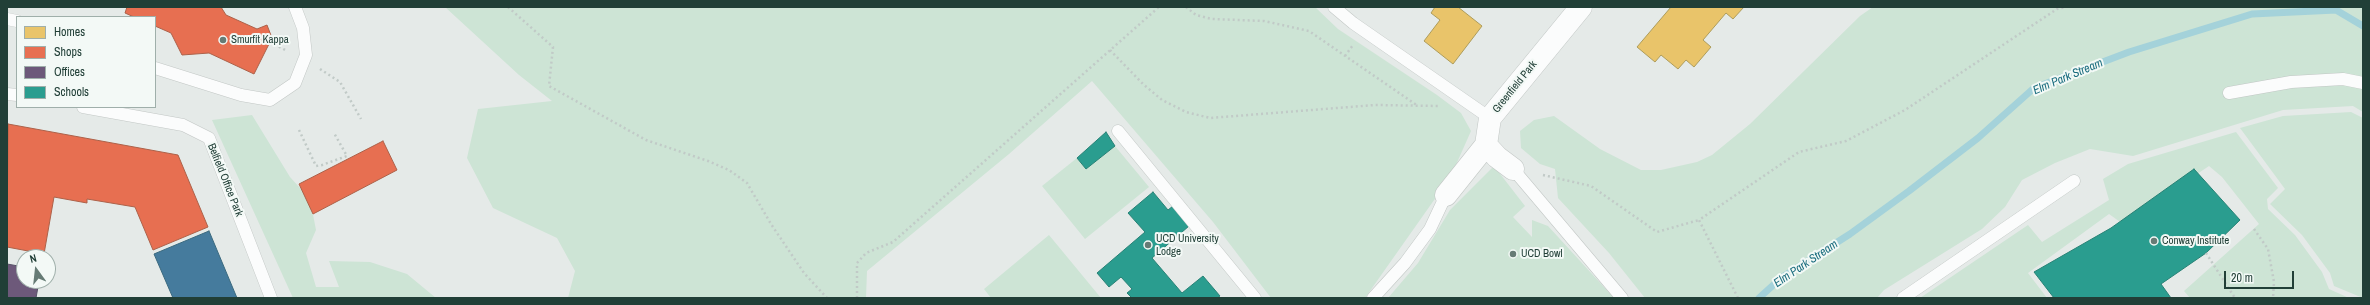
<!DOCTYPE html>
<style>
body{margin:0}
#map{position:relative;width:2370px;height:305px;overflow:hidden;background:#e5eae8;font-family:"Archivo Narrow",sans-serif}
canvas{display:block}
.frame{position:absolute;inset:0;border:8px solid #213f37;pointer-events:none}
.legend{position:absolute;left:16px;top:16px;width:140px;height:92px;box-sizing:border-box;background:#f3f9f6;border:1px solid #9fafaa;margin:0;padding:5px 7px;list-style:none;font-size:12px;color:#213f37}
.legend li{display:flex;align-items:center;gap:8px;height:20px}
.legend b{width:20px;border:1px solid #9fafaa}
.north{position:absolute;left:16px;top:249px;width:40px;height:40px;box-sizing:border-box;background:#f3f9f6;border:1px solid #9fafaa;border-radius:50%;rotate:345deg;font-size:11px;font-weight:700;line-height:16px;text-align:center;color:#213f37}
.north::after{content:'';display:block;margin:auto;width:14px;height:18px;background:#667b75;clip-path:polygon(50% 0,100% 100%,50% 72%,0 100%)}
.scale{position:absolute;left:2224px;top:271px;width:70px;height:18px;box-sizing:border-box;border:2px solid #213f37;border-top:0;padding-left:5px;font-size:12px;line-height:14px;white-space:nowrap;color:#213f37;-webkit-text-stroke:3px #f3f9f6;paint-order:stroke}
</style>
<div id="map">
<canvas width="2370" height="305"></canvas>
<div class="frame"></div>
<ul class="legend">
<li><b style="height:11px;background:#e9c46a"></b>Homes</li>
<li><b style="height:11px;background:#e76f51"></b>Shops</li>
<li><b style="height:11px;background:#6d597a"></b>Offices</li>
<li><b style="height:11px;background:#2a9d8f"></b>Schools</li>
</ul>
<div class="north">N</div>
<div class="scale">20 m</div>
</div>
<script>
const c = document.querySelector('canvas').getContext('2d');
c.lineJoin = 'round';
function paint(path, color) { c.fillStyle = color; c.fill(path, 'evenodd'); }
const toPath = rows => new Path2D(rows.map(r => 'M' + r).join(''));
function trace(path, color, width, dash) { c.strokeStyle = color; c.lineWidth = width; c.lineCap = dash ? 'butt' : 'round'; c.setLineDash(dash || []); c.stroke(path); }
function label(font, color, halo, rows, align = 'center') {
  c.font = font + ' "Archivo Narrow",sans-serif'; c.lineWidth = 4; c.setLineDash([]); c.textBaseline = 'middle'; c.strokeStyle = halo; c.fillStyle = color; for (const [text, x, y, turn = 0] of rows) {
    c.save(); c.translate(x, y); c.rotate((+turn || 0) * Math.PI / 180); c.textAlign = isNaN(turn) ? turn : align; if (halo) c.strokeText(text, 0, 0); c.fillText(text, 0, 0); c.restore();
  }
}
const green = toPath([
 [445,7,1315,7,1338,29,1437,95,1461,113,1471,131,1451,176,1365,298,1271,298,1213,222,1092,81,1009,154,867,271,866,298,568,298,575,271,557,238,493,208,467,158,478,109,552,101,519,75],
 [1873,7,2363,7,2363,112,2353,106,2283,110,2133,156,2090,149,2055,163,2022,180,2005,207,1982,229,1884,290,1877,298,1645,298,1609,253,1558,198,1555,169,1540,164,1521,148,1520,131,1534,120,1554,116,1600,149,1641,170,1661,170,1697,162,1712,155,1750,124,1860,16],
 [2351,112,2363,118,2363,298,2334,286,2330,273,2302,235,2270,204,2285,189,2240,128,2283,116],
 [252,115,290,177,310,199,316,230,306,253,316,287,339,287,329,261,370,262,407,274,436,298,293,298,212,120],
 [2236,132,2278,188,2267,199,2268,209,2295,235,2322,272,2329,289,2349,298,2190,298,2184,291,2259,224,2222,177,2209,166,2123,224,2109,214,2028,273,2047,298,1920,298,2028,225,2042,242,2109,200,2103,179,2128,164],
 [1115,146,1149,187,1085,239,1042,186,1077,158,1086,169],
 [1494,166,1525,206,1513,217,1532,237,1532,220,1548,226,1614,298,1388,298,1418,263,1450,210],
 [1049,235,1101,298,991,298,984,289]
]);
const homes = toPath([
 [1435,7,1458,7,1482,26,1453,64,1424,41,1440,20,1431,13,1435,7],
 [1671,7,1744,7,1733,19,1726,13,1703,40,1711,47,1694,67,1686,60,1678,69,1661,55,1655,62,1637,47,1671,7]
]);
const shops = toPath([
 [127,7,221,7,226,15,257,29,267,25,272,38,254,74,209,53,182,55,171,33,155,26,155,17,134,17,125,13,127,7],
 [8,124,178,155,208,227,153,250,135,207,87,199,87,203,54,197,44,254,7,247,8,124],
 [383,141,397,170,313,214,299,184,383,141]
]);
const offices = toPath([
 [7,264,24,267,24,281,39,281,36,298,7,298,7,264]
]);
const schools = toPath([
 [1106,132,1115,146,1086,169,1077,158,1106,132],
 [2194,169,2240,220,2206,253,2161,284,2171,298,2054,298,2034,272,2111,228,2194,169],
 [1153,192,1168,210,1173,206,1189,226,1152,258,1182,293,1203,276,1220,296,1217,298,1132,298,1127,293,1132,289,1121,277,1109,287,1097,273,1145,232,1128,213,1153,192]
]);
const public = toPath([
 [209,231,237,298,173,298,154,254,209,231]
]);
const stream = toPath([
 [1759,298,1781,278,1850,234,1909,191,1978,138,2034,88,2129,52,2252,14,2336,10,2363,26]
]);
const path = toPath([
 [508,7,553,47,549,86,646,140,708,161,729,170,747,183,771,224,804,273,827,298],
 [1186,7,1196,15,1212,19,1264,21,1309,31,1418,106],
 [270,42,287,51],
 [1110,50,1143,84,1162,100,1186,112,1210,118,1375,105,1439,106],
 [1345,56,1353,45],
 [320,69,340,82,361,119],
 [299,130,316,166,322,165,347,156,334,133],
 [1543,175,1591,186,1657,232,1699,220],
 [2254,229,2268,249,2274,282,2273,298],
 [2206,253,2235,298],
 [857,298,857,263,866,253,893,242,1159,7],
 [1738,298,1699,220,1799,152,1846,141,1905,110,2057,9,2065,7]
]);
const service = toPath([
 [1334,7,1353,23,1490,118],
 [7,19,17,21],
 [155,68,241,95,270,100,295,83,306,55,303,28,295,7],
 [2229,93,2291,82,2343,79,2363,83],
 [7,94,17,95],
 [83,107,183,125,209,138,271,298],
 [1118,131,1255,298],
 [1513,169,1622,298],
 [1373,298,1405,263,1430,229,1446,195],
 [1903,298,2074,181]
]);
const minor = toPath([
 [1513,169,1497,157,1486,145,1490,118,1581,7],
 [1446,195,1486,145]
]);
const markers = [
 [223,40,4,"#667b75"],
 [2154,241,4,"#667b75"],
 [1148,245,4,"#667b75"],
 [1513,254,4,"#667b75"]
];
const poiNames = [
 ["Smurfit Kappa",231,40],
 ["UCD University",1156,239],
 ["Lodge",1156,252],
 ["Conway Institute",2162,241],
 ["UCD Bowl",1521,254]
];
const streetNames = [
 ["Greenfield Park",1515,87,-51],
 ["Belfield Office Park",225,180,68]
];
const waterNames = [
 ["Elm Park Stream",2068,77,-23],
 ["Elm Park Stream",1806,264,-34]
];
paint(green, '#cde4d5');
paint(homes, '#e9c46a');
trace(homes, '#ad9c5b', 1);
paint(shops, '#e76f51');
trace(shops, '#ac6149', 1);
paint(offices, '#6d597a');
trace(offices, '#565166', 1);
paint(schools, '#2a9d8f');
trace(schools, '#278175', 1);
paint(public, '#457b9d');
trace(public, '#3a697e', 1);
trace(stream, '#a4d2da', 7);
trace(service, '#c2c7c5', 13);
trace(minor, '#c2c7c5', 23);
trace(path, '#c1cac7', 2.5, [2, 3]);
trace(service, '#fbfcfc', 12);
trace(minor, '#fbfcfc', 22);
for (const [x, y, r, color] of markers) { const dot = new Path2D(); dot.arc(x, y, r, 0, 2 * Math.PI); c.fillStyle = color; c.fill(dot); trace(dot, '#f3f9f6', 1.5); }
label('11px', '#213f37', '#f3f9f6', poiNames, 'left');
label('11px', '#213f37', '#f3f9f6', streetNames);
label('italic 12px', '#196c7e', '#f3f9f6', waterNames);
</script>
